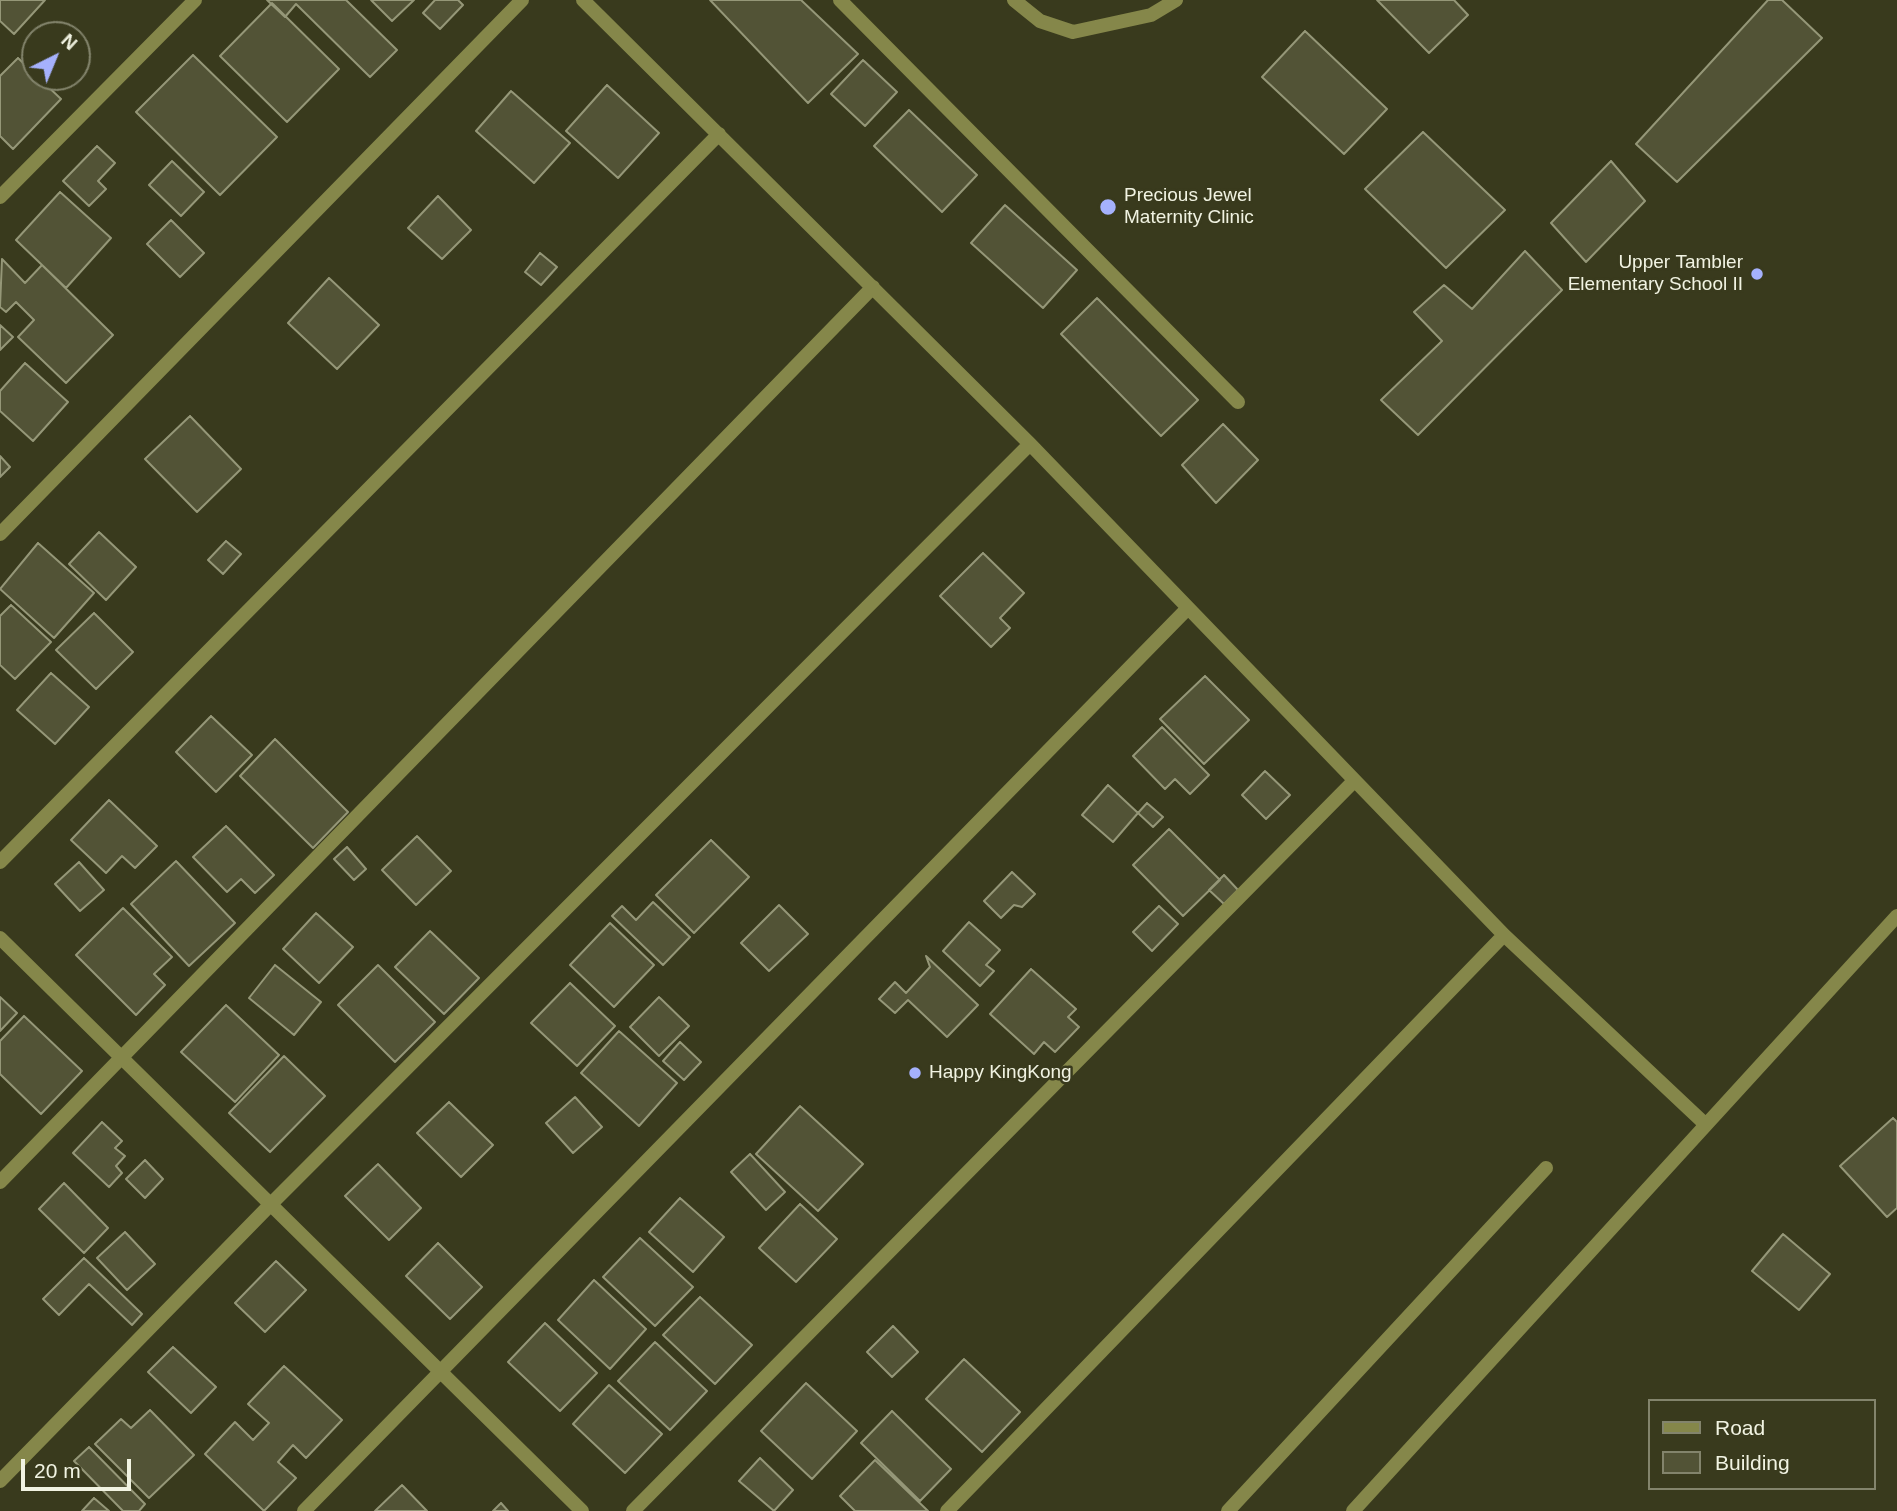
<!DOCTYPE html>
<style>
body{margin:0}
#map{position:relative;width:1897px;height:1511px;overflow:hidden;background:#393a1d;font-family:Helvetica,sans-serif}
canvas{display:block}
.legend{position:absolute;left:1648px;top:1399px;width:228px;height:91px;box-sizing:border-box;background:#393a1d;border:2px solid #83846c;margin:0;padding:9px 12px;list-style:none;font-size:21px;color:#f1f3e2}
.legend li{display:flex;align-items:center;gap:14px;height:35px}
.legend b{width:35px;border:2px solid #83846c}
.north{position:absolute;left:21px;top:21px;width:70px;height:70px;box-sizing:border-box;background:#393a1d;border:2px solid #83846c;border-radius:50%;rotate:43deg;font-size:19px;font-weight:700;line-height:28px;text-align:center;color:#f1f3e2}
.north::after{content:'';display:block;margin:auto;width:24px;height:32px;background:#a5b1fc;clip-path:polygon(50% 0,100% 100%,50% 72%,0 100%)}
.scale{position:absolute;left:21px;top:1459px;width:110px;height:32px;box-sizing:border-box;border:4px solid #f1f3e2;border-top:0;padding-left:9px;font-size:21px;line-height:24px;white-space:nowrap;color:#f1f3e2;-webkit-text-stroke:5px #393a1d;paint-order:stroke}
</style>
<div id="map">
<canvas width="1897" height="1511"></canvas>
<ul class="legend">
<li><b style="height:9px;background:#85874a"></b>Road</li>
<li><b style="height:19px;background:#525336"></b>Building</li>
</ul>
<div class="north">N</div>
<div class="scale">20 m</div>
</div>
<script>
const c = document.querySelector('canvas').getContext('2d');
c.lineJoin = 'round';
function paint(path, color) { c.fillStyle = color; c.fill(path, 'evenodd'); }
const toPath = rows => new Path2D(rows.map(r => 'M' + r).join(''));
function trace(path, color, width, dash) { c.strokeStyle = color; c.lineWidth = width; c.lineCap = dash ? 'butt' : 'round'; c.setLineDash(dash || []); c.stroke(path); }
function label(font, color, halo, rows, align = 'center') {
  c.font = font + ' Helvetica,sans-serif'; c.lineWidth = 5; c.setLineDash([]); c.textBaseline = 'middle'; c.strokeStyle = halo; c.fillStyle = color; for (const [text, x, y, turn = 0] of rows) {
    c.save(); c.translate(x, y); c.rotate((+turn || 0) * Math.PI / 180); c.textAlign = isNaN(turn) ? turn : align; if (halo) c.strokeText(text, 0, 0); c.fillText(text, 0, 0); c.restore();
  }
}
const building = toPath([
 [0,0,45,0,14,34,0,21,0,0],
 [267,0,346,0,397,50,370,77,296,4,285,17,267,0],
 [371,0,414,0,392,21,371,0],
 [435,0,458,0,463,5,440,29,423,13,435,0],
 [710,0,801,0,858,54,808,103,710,0],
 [1377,0,1454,0,1468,15,1429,53,1377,0],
 [1768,0,1782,0,1822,38,1677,182,1636,144,1768,0],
 [272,3,339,69,287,122,220,56,272,3],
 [1305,31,1387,109,1344,154,1262,77,1305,31],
 [193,55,277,137,220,195,136,112,193,55],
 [18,58,61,99,13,149,0,136,0,76,18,58],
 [863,60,897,92,865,126,831,94,863,60],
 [607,85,659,133,618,178,566,131,607,85],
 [511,91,570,143,534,183,476,131,511,91],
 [909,110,977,175,942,212,874,146,909,110],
 [1423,132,1505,210,1446,268,1365,189,1423,132],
 [97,146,115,163,98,181,106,189,89,206,63,181,97,146],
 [172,161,204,192,181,216,149,185,172,161],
 [1611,161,1645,201,1586,262,1551,223,1611,161],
 [60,192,111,238,66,288,16,240,60,192],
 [438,196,471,230,442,259,408,228,438,196],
 [1005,205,1077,270,1043,308,971,243,1005,205],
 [171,220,204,253,180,277,147,244,171,220],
 [1525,251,1562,290,1418,435,1381,400,1442,341,1414,312,1444,285,1472,309,1525,251],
 [540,253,557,267,541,285,525,272,540,253],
 [2,259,25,283,42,265,113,335,66,383,18,337,34,320,16,302,6,312,0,307,2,259],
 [329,278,379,325,337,369,288,323,329,278],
 [1097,298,1198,400,1161,436,1061,334,1097,298],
 [0,325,13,337,0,350,0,325],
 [25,363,68,402,33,441,0,411,0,391,25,363],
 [190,416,241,469,197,512,145,459,190,416],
 [1223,424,1258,460,1216,503,1182,465,1223,424],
 [0,456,10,467,0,477,0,456],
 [99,532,136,567,106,600,69,564,99,532],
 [226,541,241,554,223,574,208,560,226,541],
 [38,543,94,593,54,638,0,589,38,543],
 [983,553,1024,593,1000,618,1010,628,991,647,940,596,983,553],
 [11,605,51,642,15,679,0,665,0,616,11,605],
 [94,613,133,652,96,689,56,650,94,613],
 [51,673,89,707,55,744,17,710,51,673],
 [1205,676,1249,720,1204,764,1160,719,1205,676],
 [211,716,252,755,216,792,176,752,211,716],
 [1162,727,1209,775,1190,794,1175,779,1165,789,1133,756,1162,727],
 [275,739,348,812,313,848,240,776,275,739],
 [1265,771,1290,795,1266,819,1242,795,1265,771],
 [1108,785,1138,813,1113,842,1082,815,1108,785],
 [109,800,157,846,135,868,122,856,106,873,71,840,109,800],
 [1147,803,1163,817,1153,827,1138,813,1147,803],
 [226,826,274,875,255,893,241,879,227,892,193,857,226,826],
 [1169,829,1220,880,1183,916,1133,865,1169,829],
 [417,836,451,871,416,905,382,870,417,836],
 [711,840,749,877,694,933,656,895,711,840],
 [347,847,366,869,354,880,334,859,347,847],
 [176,861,235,923,189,966,131,904,176,861],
 [79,862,104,890,80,911,55,884,79,862],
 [1012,872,1035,894,1022,907,1014,905,1001,918,984,901,1012,872],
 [1224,875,1238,890,1224,904,1209,890,1224,875],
 [653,902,690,937,663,965,612,916,622,906,636,920,653,902],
 [779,905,808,934,769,971,741,943,779,905],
 [1159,906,1178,924,1152,951,1133,932,1159,906],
 [123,908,172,957,154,974,165,985,136,1015,76,955,123,908],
 [316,913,353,947,319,983,283,949,316,913],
 [969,922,1000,950,986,965,994,971,980,986,943,951,969,922],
 [610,923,654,965,614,1007,570,965,610,923],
 [430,931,479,978,444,1014,395,967,430,931],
 [926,956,978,1005,947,1037,908,1000,895,1013,879,999,895,982,906,993,930,967,926,956],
 [275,965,321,1002,294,1035,249,998,275,965],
 [378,965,435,1022,395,1062,338,1005,378,965],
 [1031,969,1076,1009,1068,1017,1079,1027,1055,1052,1044,1042,1034,1054,990,1014,1031,969],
 [570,983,615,1026,577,1066,531,1023,570,983],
 [0,997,17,1013,0,1031,0,997],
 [659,997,689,1026,659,1056,630,1027,659,997],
 [226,1005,279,1055,235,1102,181,1052,226,1005],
 [24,1016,82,1071,41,1114,0,1074,0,1041,24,1016],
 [619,1031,677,1083,639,1126,581,1073,619,1031],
 [680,1042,701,1062,684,1080,663,1061,680,1042],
 [284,1056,325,1096,270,1152,229,1113,284,1056],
 [575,1097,602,1127,573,1153,546,1123,575,1097],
 [449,1102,493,1145,461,1177,417,1133,449,1102],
 [800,1106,863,1164,818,1211,756,1154,800,1106],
 [1893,1118,1897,1122,1897,1208,1887,1217,1840,1166,1893,1118],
 [102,1122,122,1141,115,1148,125,1156,116,1166,122,1173,109,1187,73,1153,102,1122],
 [750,1154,785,1192,766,1210,731,1172,750,1154],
 [145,1160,163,1179,145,1198,126,1179,145,1160],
 [378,1164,421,1208,389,1240,345,1196,378,1164],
 [64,1183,108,1228,84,1253,39,1209,64,1183],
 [680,1198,724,1237,693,1272,649,1232,680,1198],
 [800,1204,837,1239,796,1282,759,1248,800,1204],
 [125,1232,155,1264,127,1290,97,1258,125,1232],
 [1783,1234,1830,1274,1799,1310,1752,1271,1783,1234],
 [640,1238,693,1287,655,1326,603,1277,640,1238],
 [438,1243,482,1287,450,1319,406,1276,438,1243],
 [84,1258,142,1314,132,1325,89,1284,59,1315,43,1299,84,1258],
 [276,1261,306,1290,265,1332,235,1303,276,1261],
 [594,1280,646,1329,610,1369,558,1320,594,1280],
 [700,1297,752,1345,715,1384,663,1335,700,1297],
 [545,1323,597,1373,560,1411,508,1362,545,1323],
 [893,1326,918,1352,892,1377,867,1352,893,1326],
 [655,1342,707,1391,670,1430,618,1381,655,1342],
 [173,1347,216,1387,191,1413,148,1372,173,1347],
 [964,1359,1020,1412,982,1452,926,1399,964,1359],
 [284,1366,342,1420,306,1458,293,1445,278,1462,296,1478,264,1511,205,1454,235,1422,253,1440,269,1423,248,1404,284,1366],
 [806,1383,857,1431,812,1479,761,1431,806,1383],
 [609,1385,662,1434,625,1473,573,1424,609,1385],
 [150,1410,194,1455,149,1498,95,1444,121,1419,131,1428,150,1410],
 [892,1411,951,1469,920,1501,861,1443,892,1411],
 [89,1447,145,1504,139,1511,123,1511,74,1461,89,1447],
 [760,1458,793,1490,774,1511,739,1481,760,1458],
 [875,1460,928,1511,855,1511,840,1496,875,1460],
 [402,1485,427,1511,375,1511,402,1485],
 [94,1498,109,1511,82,1511,94,1498],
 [501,1503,508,1511,493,1511,501,1503]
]);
const service = toPath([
 [840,0,1238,402],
 [1014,0,1040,21,1073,32,1151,15,1176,0]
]);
const minor = toPath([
 [583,0,1030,444,1504,935,1705,1124],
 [0,197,195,0],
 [0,534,522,0],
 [0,862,719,134],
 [0,938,582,1511],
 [0,1182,873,287],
 [0,1481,271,1204,1030,444],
 [304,1511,1187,609],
 [633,1511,1353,782],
 [947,1511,1504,935],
 [1228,1511,1546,1168],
 [1353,1511,1897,916]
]);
const markers = [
 [1108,207,9,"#a5b1fc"],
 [1757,274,7,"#a5b1fc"],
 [915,1073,7,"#a5b1fc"]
];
const poiNames = [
 ["Precious Jewel",1124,196],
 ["Maternity Clinic",1124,218],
 ["Upper Tambler",1743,263,"right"],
 ["Elementary School II",1743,285,"right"],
 ["Happy KingKong",929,1073]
];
paint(building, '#525336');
trace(building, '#959778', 2);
trace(service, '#85874a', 14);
trace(minor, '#85874a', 14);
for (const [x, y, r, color] of markers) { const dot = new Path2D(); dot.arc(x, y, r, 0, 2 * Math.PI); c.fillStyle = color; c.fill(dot); trace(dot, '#393a1d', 2.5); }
label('19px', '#f1f3e2', '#393a1d', poiNames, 'left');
</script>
